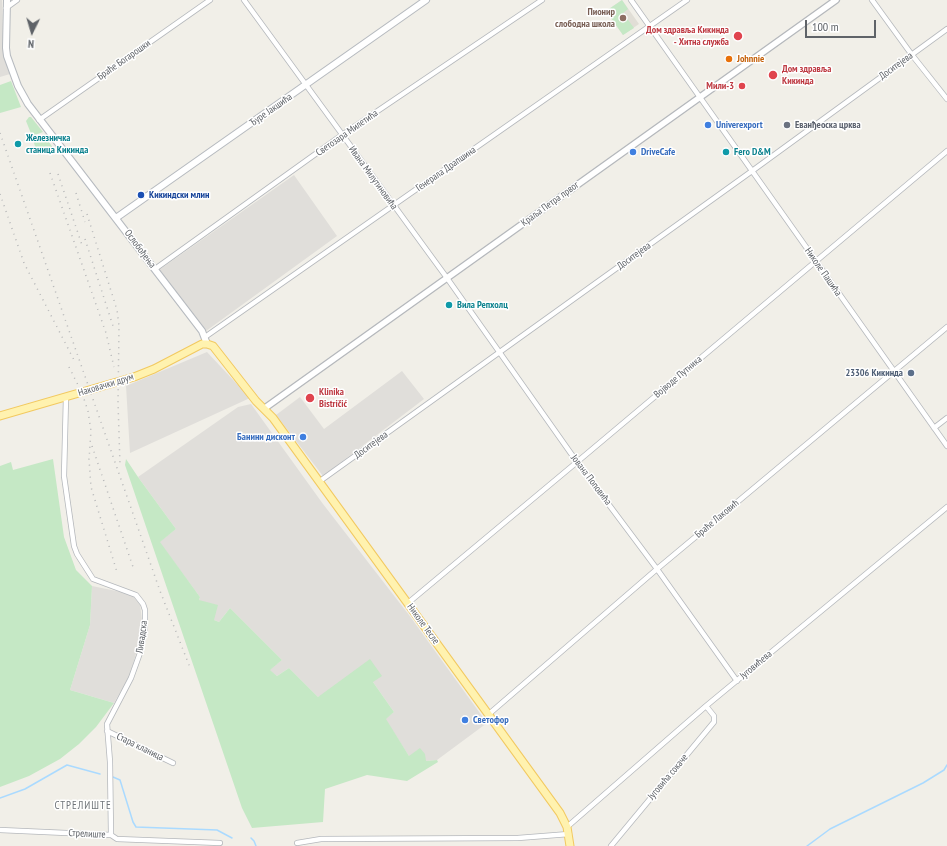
<!DOCTYPE html>
<meta charset="utf-8">
<style>
body{margin:0}
#map{position:relative;width:947px;height:846px;overflow:hidden;background:#f1efe8;font-family:"PT Sans Narrow",sans-serif}
canvas{display:block}
.north{position:absolute;left:12px;top:12px;width:40px;height:40px;-webkit-text-stroke:3px #fff;paint-order:stroke;rotate:185deg;font-size:11px;font-weight:700;line-height:16px;text-align:center;color:#5f6368}
.north::after{content:'';display:block;margin:auto;width:14px;height:18px;background:#5f6368;clip-path:polygon(50% 0,100% 100%,50% 72%,0 100%)}
.scale{position:absolute;left:805px;top:20px;width:71px;height:18px;box-sizing:border-box;border:2px solid #5f6368;border-top:0;padding-left:5px;font-size:12px;line-height:14px;white-space:nowrap;color:#5f6368;-webkit-text-stroke:3px #fff;paint-order:stroke}
</style>
<div id="map">
<canvas width="947" height="846"></canvas>
<div class="north">N</div>
<div class="scale">100 m</div>
</div>
<script>
const c = document.querySelector('canvas').getContext('2d');
c.lineJoin = 'round';
function paint(path, color) { c.fillStyle = color; c.fill(path, 'evenodd'); }
const toPath = rows => new Path2D(rows.map(r => 'M' + r).join(''));
function trace(path, color, width, dash) { c.strokeStyle = color; c.lineWidth = width; c.lineCap = dash ? 'butt' : 'round'; c.setLineDash(dash || []); c.stroke(path); }
function label(font, color, halo, rows, align = 'center') {
  c.font = font + ' "PT Sans Narrow",sans-serif'; c.lineWidth = 3; c.setLineDash([]); c.textBaseline = 'middle'; c.strokeStyle = halo; c.fillStyle = color; for (const [text, x, y, turn = 0] of rows) {
    c.save(); c.translate(x, y); c.rotate((+turn || 0) * Math.PI / 180); c.textAlign = isNaN(turn) ? turn : align; if (halo) c.strokeText(text, 0, 0); c.fillText(text, 0, 0); c.restore();
  }
}
const industrial = toPath([
 [0,0,2,0,3,51,10,74,0,77],
 [294,175,337,236,206,331,159,270],
 [207,352,250,398,130,453,126,386],
 [402,371,424,399,323,476,276,415,300,397,324,429],
 [251,404,323,504,409,615,487,723,437,760,426,761,409,756,385,719,394,712,373,682,318,697,289,668,277,676,269,670,282,660,230,608,219,622,214,620,199,600,200,597,159,542,176,529,138,477,238,407],
 [92,586,131,594,140,604,143,629,130,675,114,703,70,690,90,625]
]);
const education = toPath([
 [622,0,639,24,623,35,606,11]
]);
const green = toPath([
 [622,0,628,9,623,13,634,28,623,35,606,11],
 [11,81,21,107,0,113,0,85],
 [29,117,31,117,43,132,32,136,26,121],
 [45,136,53,148,53,151,38,155,33,140],
 [53,459,64,537,76,570,92,586,90,625,70,690,114,703,96,727,79,744,60,759,29,776,0,787,0,466,11,462,13,470],
 [126,459,138,477,176,529,160,542,200,597,199,600,218,605,214,620,219,622,230,608,282,660,270,670,277,676,289,668,318,697,370,659,382,676,373,682,394,712,386,719,409,756,420,748,425,754,426,761,437,760,438,762,407,781,367,775,325,789,323,822,252,828,242,808,141,512,125,465]
]);
const stream = toPath([
 [113,777,120,780,133,822,136,827,217,830,232,838],
 [0,798,25,789,67,765,100,774],
 [251,838,254,841,256,846],
 [807,846,830,829,923,783,944,770,947,765]
]);
const minor = toPath([
 [244,0,447,278,577,462,657,569,737,681],
 [631,0,947,446],
 [872,0,912,55,947,99],
 [6,8,17,0],
 [39,120,210,0],
 [155,269,342,135,542,0],
 [205,337,687,0],
 [66,397,64,476,74,546,77,554,93,579,136,595,143,604,145,610,145,628,140,653,131,678,107,724,110,762,111,835],
 [934,428,947,418],
 [320,481,752,171,947,29],
 [408,603,577,462,947,151],
 [489,714,657,569,947,327],
 [107,731,173,763],
 [567,827,706,706,947,507],
 [0,830,111,835,117,839,220,843],
 [297,843,321,839,518,838,569,834],
 [611,846,714,722,714,716,706,706]
]);
const tertiary = toPath([
 [265,408,836,0]
]);
const secondary = toPath([
 [7,0,6,48,7,56,18,86,28,104,202,331,207,344],
 [116,218,426,0]
]);
const primary = toPath([
 [0,416,134,377,154,369,202,344,207,344,213,346,256,401,273,418,560,813,567,827,570,846]
]);
const rail = toPath([
 [0,133,160,591,191,670],
 [50,173,106,333,114,367],
 [58,174,83,248],
 [76,193,85,222],
 [0,194,24,263,74,360],
 [87,214,117,310,119,326,118,402,120,465],
 [85,239,113,326],
 [69,367,82,393,88,411,91,431,89,459,91,487,117,572],
 [92,446,133,567]
]);
const markers = [
 [623,18,4,"#8d6e63"],
 [738,36,5,"#e0444e"],
 [729,59,4,"#e8710a"],
 [773,75,5,"#e0444e"],
 [742,86,4,"#e0444e"],
 [708,125,4,"#3f7fe0"],
 [787,125,4,"#6b7280"],
 [18,144,4,"#0f9aa8"],
 [633,152,4,"#3f7fe0"],
 [726,152,4,"#0f9aa8"],
 [141,195,4,"#1a4fb4"],
 [449,305,4,"#0f9aa8"],
 [911,373,4,"#5c6f8a"],
 [310,398,5,"#e0444e"],
 [303,437,4,"#3f7fe0"],
 [465,720,4,"#3f7fe0"]
];
const educationNames = [
 ["Пионир",615,12],
 ["слободна школа",615,24]
];
const healthNames = [
 ["Дом здравља Кикинда",729,30],
 ["- Хитна служба",729,42],
 ["Дом здравља",782,69,"left"],
 ["Кикинда",782,81,"left"],
 ["Мили-3",734,86],
 ["Klinika",319,392,"left"],
 ["Bistričić",319,404,"left"]
];
const foodNames = [
 ["Johnnie",737,59]
];
const streetNames = [
 ["Браће Богарошки",124,60,-35],
 ["Доситејева",896,66,-36],
 ["Ђуре Јакшића",271,110,-35],
 ["Светозара Милетића",347,133,-35],
 ["Генерала Драпшина",446,169,-35],
 ["Ивана Милутиновића",373,178,54],
 ["Краља Петра првог",550,204,-36],
 ["Ослобођења",140,249,53],
 ["Доситејева",634,256,-36],
 ["Николе Пашића",823,272,55],
 ["Војводе Путника",678,377,-40],
 ["Наковачки друм",106,385,-17],
 ["Доситејева",371,445,-36],
 ["Јована Поповића",591,480,53],
 ["Браће Лаковић",717,519,-40],
 ["Николе Тесле",423,624,54],
 ["Ливадска",142,637,-82],
 ["Југовићева",756,665,-40],
 ["Стара кланица",140,747,26],
 ["Југовића сокаче",668,777,-50],
 ["Стрелиште",87,834,3]
];
const shopNames = [
 ["Univerexport",716,125],
 ["DriveCafe",641,152],
 ["Банини дисконт",295,437,"right"],
 ["Светофор",473,720]
];
const worshipNames = [
 ["Еванђеоска црква",795,125]
];
const cultureNames = [
 ["Железничка",26,138],
 ["станица Кикинда",26,150],
 ["Fero D&M",734,152],
 ["Вила Репхолц",457,305]
];
const transitNames = [
 ["Кикиндски млин",149,195]
];
const serviceNames = [
 ["23306 Кикинда",903,373]
];
const neighbourhoodNames = [
 ["СТРЕЛИШТЕ",83,806]
];
paint(industrial, '#e0deda');
paint(education, '#e1ded6');
paint(green, '#c5e8c5');
trace(stream, '#aadaff', 1.5);
trace(minor, '#b5b8bc', 6);
trace(tertiary, '#b5b8bc', 8);
trace(secondary, '#b6babf', 8);
trace(primary, '#f2c960', 9);
trace(minor, '#fff', 4.5);
trace(tertiary, '#fff', 5.5);
trace(secondary, '#fff', 6);
trace(primary, '#fff2af', 7);
trace(rail, '#b6b7b8', 1.5, [1, 5]);
for (const [x, y, r, color] of markers) { const dot = new Path2D(); dot.arc(x, y, r, 0, 2 * Math.PI); c.fillStyle = color; c.fill(dot); trace(dot, '#fff', 1.5); }
label('bold 10px', '#785e54', '#fff', educationNames, 'right');
label('bold 10px', '#be3a42', '#fff', healthNames, 'right');
label('bold 10px', '#c56008', '#fff', foodNames, 'left');
label('10px', '#5f6368', '#fff', streetNames);
label('bold 10px', '#366cbe', '#fff', shopNames, 'left');
label('bold 10px', '#5b616d', '#fff', worshipNames, 'left');
label('bold 10px', '#0d838f', '#fff', cultureNames, 'left');
label('bold 10px', '#164399', '#fff', transitNames, 'left');
label('bold 10px', '#4e5e75', '#fff', serviceNames, 'right');
c.letterSpacing = '1px';
label('11px', '#70757a', '#fff', neighbourhoodNames);
c.letterSpacing = '0px';
</script>
